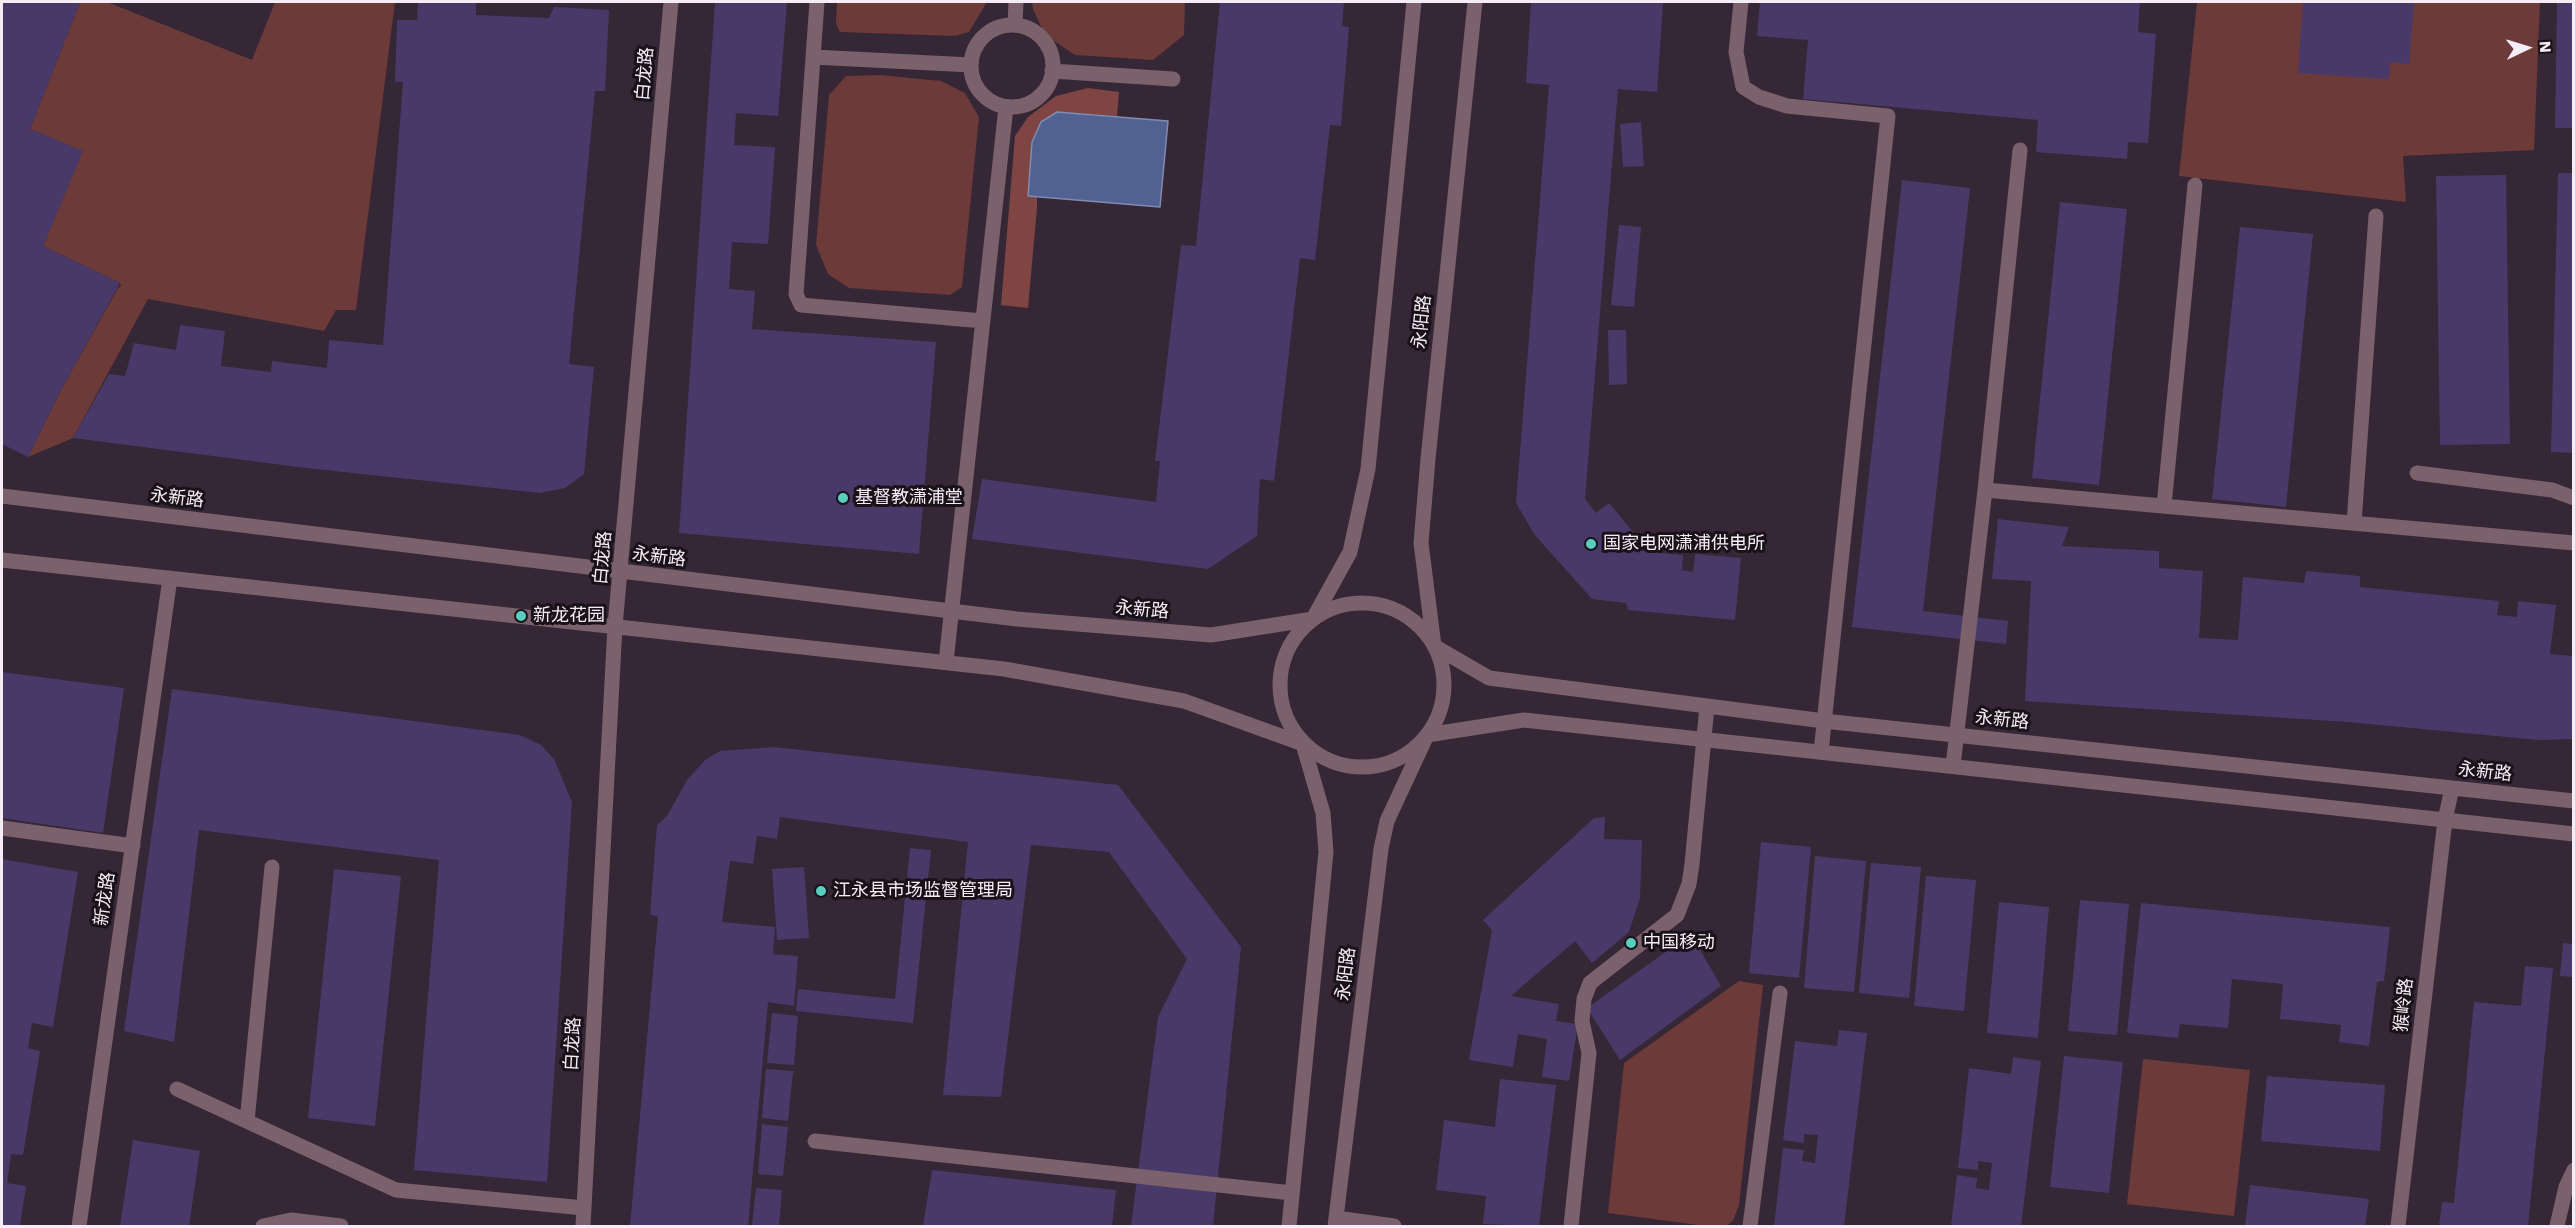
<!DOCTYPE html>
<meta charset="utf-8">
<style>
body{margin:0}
#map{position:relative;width:2575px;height:1228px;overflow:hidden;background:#352736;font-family:"Work Sans",sans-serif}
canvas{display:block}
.frame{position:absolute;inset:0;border:3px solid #f5ecf5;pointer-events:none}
.north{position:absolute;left:2497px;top:18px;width:60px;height:60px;-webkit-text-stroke:4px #191219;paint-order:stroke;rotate:86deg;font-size:16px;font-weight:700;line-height:24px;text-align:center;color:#f5ecf5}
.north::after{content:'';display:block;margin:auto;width:21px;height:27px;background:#f5ecf5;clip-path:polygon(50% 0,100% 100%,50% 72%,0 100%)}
</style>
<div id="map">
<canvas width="2575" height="1228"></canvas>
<div class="frame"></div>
<div class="north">N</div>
</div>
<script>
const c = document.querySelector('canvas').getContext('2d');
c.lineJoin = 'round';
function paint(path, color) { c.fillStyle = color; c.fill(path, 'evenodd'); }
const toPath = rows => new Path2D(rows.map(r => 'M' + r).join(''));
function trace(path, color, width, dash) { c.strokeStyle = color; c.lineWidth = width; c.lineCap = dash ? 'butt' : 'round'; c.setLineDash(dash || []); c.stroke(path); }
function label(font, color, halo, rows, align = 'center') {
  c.font = font + ' "Work Sans","Noto Sans SC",sans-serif'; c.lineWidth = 6; c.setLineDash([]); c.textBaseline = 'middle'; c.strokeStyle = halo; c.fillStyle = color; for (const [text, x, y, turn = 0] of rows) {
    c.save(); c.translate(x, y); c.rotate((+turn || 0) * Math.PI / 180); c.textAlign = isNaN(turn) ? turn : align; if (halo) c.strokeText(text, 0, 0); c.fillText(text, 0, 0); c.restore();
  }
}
const green = toPath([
 [80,2,107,2,252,60,275,2,395,2,356,310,336,310,324,331,148,299,73,438,28,457,62,388,118,288,121,286,120,283,43,246,82,151,30,129],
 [837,2,987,2,969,32,955,36,840,32,836,24],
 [1032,2,1185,2,1184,35,1153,60,1075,55,1045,35,1033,9],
 [2197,2,2540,2,2534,150,2403,156,2406,202,2179,176],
 [880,75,941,81,965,93,979,117,962,287,950,295,849,288,828,274,816,245,829,95,846,76],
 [1739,981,1763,985,1739,1205,1733,1221,1726,1226,1706,1226,1608,1213,1624,1063],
 [2143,1059,2250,1070,2234,1216,2127,1204]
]);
const forest = toPath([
 [1088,88,1119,92,1117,116,1058,112,1028,196,1037,197,1037,208,1028,308,1001,305,1015,136,1028,117,1056,96]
]);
const water = toPath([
 [1057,112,1168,121,1160,207,1028,196,1032,142,1041,122,1057,112]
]);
const building = toPath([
 [2,2,80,2,30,129,83,151,43,246,120,283,62,388,28,457,2,444],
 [418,2,476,2,476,15,549,18,554,7,609,10,605,91,595,91,569,364,594,367,584,474,565,488,540,493,306,468,73,438,109,374,125,376,134,343,176,350,180,325,225,331,221,366,271,372,272,361,327,368,329,340,383,345,403,82,395,82,397,20,417,20],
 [715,2,787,2,778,116,736,113,734,145,775,147,768,244,732,242,729,289,755,291,752,329,936,342,919,554,679,533],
 [1220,2,1344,2,1342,26,1349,27,1341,126,1330,125,1315,260,1300,258,1274,481,1260,479,1257,536,1208,569,972,539,982,479,1156,502,1160,461,1155,461,1181,245,1196,246],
 [1531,2,1663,2,1657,92,1618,89,1585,499,1596,513,1609,503,1634,533,1624,542,1631,550,1683,555,1682,570,1693,572,1695,554,1741,558,1735,620,1628,610,1626,603,1592,599,1534,534,1516,503,1549,85,1526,83],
 [1760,2,2140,2,2138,32,2156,34,2148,143,2128,142,2127,159,2036,152,2038,120,1803,99,1808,40,1757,36],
 [2303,2,2414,2,2409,64,2390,62,2389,79,2298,73],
 [2557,2,2574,2,2574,128,2555,128],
 [1641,122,1644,166,1623,167,1620,124],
 [2558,173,2574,173,2574,453,2551,452],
 [2506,175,2510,444,2440,445,2436,176],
 [1902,180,1970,188,1923,611,2008,621,2006,644,1852,627],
 [2060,202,2127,209,2099,485,2032,478],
 [1619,225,1641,227,1634,307,1611,305],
 [2240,227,2313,234,2286,507,2212,499],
 [1608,330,1626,330,1627,384,1609,385],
 [1998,519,2069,527,2062,546,2159,551,2159,568,2203,571,2199,638,2238,640,2243,577,2304,583,2306,571,2360,576,2360,587,2499,601,2497,615,2517,617,2518,601,2556,605,2550,654,2574,656,2574,739,2539,740,2347,722,2025,701,2031,581,1992,579],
 [2,672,124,688,103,833,2,818],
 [172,689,520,735,541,745,554,759,572,802,547,1182,414,1170,439,860,199,830,174,1042,124,1031],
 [774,747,1118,785,1241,947,1213,1226,1131,1226,1158,1017,1187,959,1109,852,1031,845,1001,1097,943,1095,968,842,780,817,777,839,757,836,753,864,730,861,722,922,775,927,773,954,798,956,794,1006,768,1002,748,1226,630,1226,658,917,650,914,657,825,667,816,687,780,705,760,720,751],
 [1605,817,1604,839,1642,840,1640,898,1629,932,1592,963,1575,941,1511,996,1559,1004,1556,1021,1578,1024,1569,1081,1542,1077,1547,1039,1518,1034,1513,1067,1469,1060,1492,930,1483,920,1594,818],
 [1761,842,1811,847,1799,978,1749,973],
 [910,848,931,850,913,1023,796,1011,798,989,895,999],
 [1815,856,1866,861,1854,992,1804,988],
 [2,859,78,872,53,1027,32,1023,28,1048,40,1051,23,1155,11,1154,7,1183,26,1186,20,1226,2,1226],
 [1871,863,1921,867,1909,998,1859,993],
 [804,867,809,938,777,940,772,869],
 [334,869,401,876,375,1126,308,1118],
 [1926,876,1976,880,1964,1011,1914,1006],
 [2080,900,2129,904,2117,1035,2068,1031],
 [1999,902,2049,907,2038,1038,1987,1033],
 [2141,903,2390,927,2384,981,2377,982,2369,1046,2339,1042,2341,1025,2280,1019,2283,984,2232,979,2228,1028,2180,1024,2178,1038,2127,1033],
 [1691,934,1721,986,1620,1060,1587,1008],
 [2563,943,2574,944,2574,977,2560,976],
 [2525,966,2553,968,2528,1226,2439,1226,2442,1202,2454,1203,2474,1002,2521,1006],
 [772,1013,798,1016,794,1065,767,1063],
 [1839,1030,1867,1033,1844,1226,1774,1226,1783,1148,1804,1150,1802,1161,1815,1163,1818,1135,1804,1134,1804,1143,1783,1140,1795,1041,1837,1046],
 [2064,1056,2123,1062,2109,1193,2050,1187],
 [2013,1057,2041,1061,2021,1226,1951,1226,1957,1175,1977,1178,1976,1188,1989,1190,1992,1163,1978,1161,1978,1170,1958,1168,1969,1068,2011,1074],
 [766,1069,793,1071,788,1121,762,1118],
 [2267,1076,2385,1085,2380,1151,2261,1141],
 [1500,1079,1556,1085,1539,1226,1483,1224,1486,1196,1436,1190,1444,1120,1495,1127],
 [762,1124,788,1127,783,1176,758,1174],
 [133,1140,200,1151,189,1226,120,1226],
 [932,1170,1116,1190,1112,1226,923,1226],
 [2250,1185,2369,1199,2365,1226,2245,1226],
 [756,1188,782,1190,779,1226,752,1226]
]);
const minor = toPath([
 [817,2,796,294,801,305,983,321],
 [1475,2,1428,459,1421,543,1434,646,1489,678,1824,721,2574,801],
 [1741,2,1736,52,1743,87,1759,97,1787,106,1888,116,1821,752],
 [1015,25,1016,2],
 '971 66a41 41 0 1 1 82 0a41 41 0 1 1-82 0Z',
 [813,57,971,65],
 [1052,71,1173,79],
 [2417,473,2552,490,2574,498],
 [1985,490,2574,543],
 [2,496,1017,619,1211,635,1313,619,1350,552,1368,469,1414,2],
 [2164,506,2195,185],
 [2354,523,2376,216],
 [2,560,1004,669,1184,701,1303,744,1323,813,1326,852,1289,1226],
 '1280 685a82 82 0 1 1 164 0a82 82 0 1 1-164 0Z',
 [946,662,1006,107],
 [1953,766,1985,490,2020,150],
 [2,828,133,846],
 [177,1089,396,1190,584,1208],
 [247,1121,272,867],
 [815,1141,1292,1193],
 [1336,1218,1394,1226],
 [79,1226,170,578],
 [263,1226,291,1220,341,1226],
 [583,1226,615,626,671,2],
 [1335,1226,1381,849,1387,821,1427,735,1524,720,2574,834],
 [1571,1226,1589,1053,1582,1021,1584,999,1590,983,1677,915,1689,884,1692,864,1707,706],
 [1750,1226,1780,993],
 [2398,1226,2445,820,2452,788],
 [2557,1226,2566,1187,2574,1170]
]);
const markers = [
 [843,498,6,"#59cebf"],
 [1591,544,6,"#59cebf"],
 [521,616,6,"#59cebf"],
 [821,891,6,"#59cebf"],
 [1631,943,6,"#59cebf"]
];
const streetNames = [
 ["白龙路",645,74,-85],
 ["永阳路",1422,322,-84],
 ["永新路",177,498,7],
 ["永新路",659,557,7],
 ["白龙路",603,558,-85],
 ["永新路",1142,610,5],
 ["永新路",2002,720,6],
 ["永新路",2485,772,6],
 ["新龙路",105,899,-82],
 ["永阳路",1346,974,-83],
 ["猴岭路",2404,1005,-84],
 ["白龙路",573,1044,-87]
];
const poiNames = [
 ["基督教潇浦堂",855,498],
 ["国家电网潇浦供电所",1603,544],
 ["新龙花园",533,616],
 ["江永县市场监督管理局",833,891],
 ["中国移动",1643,943]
];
paint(green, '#6b3a39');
paint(forest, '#7f4543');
paint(water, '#516292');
trace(water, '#828bb0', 1.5);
paint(building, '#493969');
trace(minor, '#7b616b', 15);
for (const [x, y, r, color] of markers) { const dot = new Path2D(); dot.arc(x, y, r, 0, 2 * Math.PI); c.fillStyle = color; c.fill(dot); trace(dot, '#191219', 2); }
label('18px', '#f5ecf5', '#191219', streetNames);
label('18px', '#f5ecf5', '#191219', poiNames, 'left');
</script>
